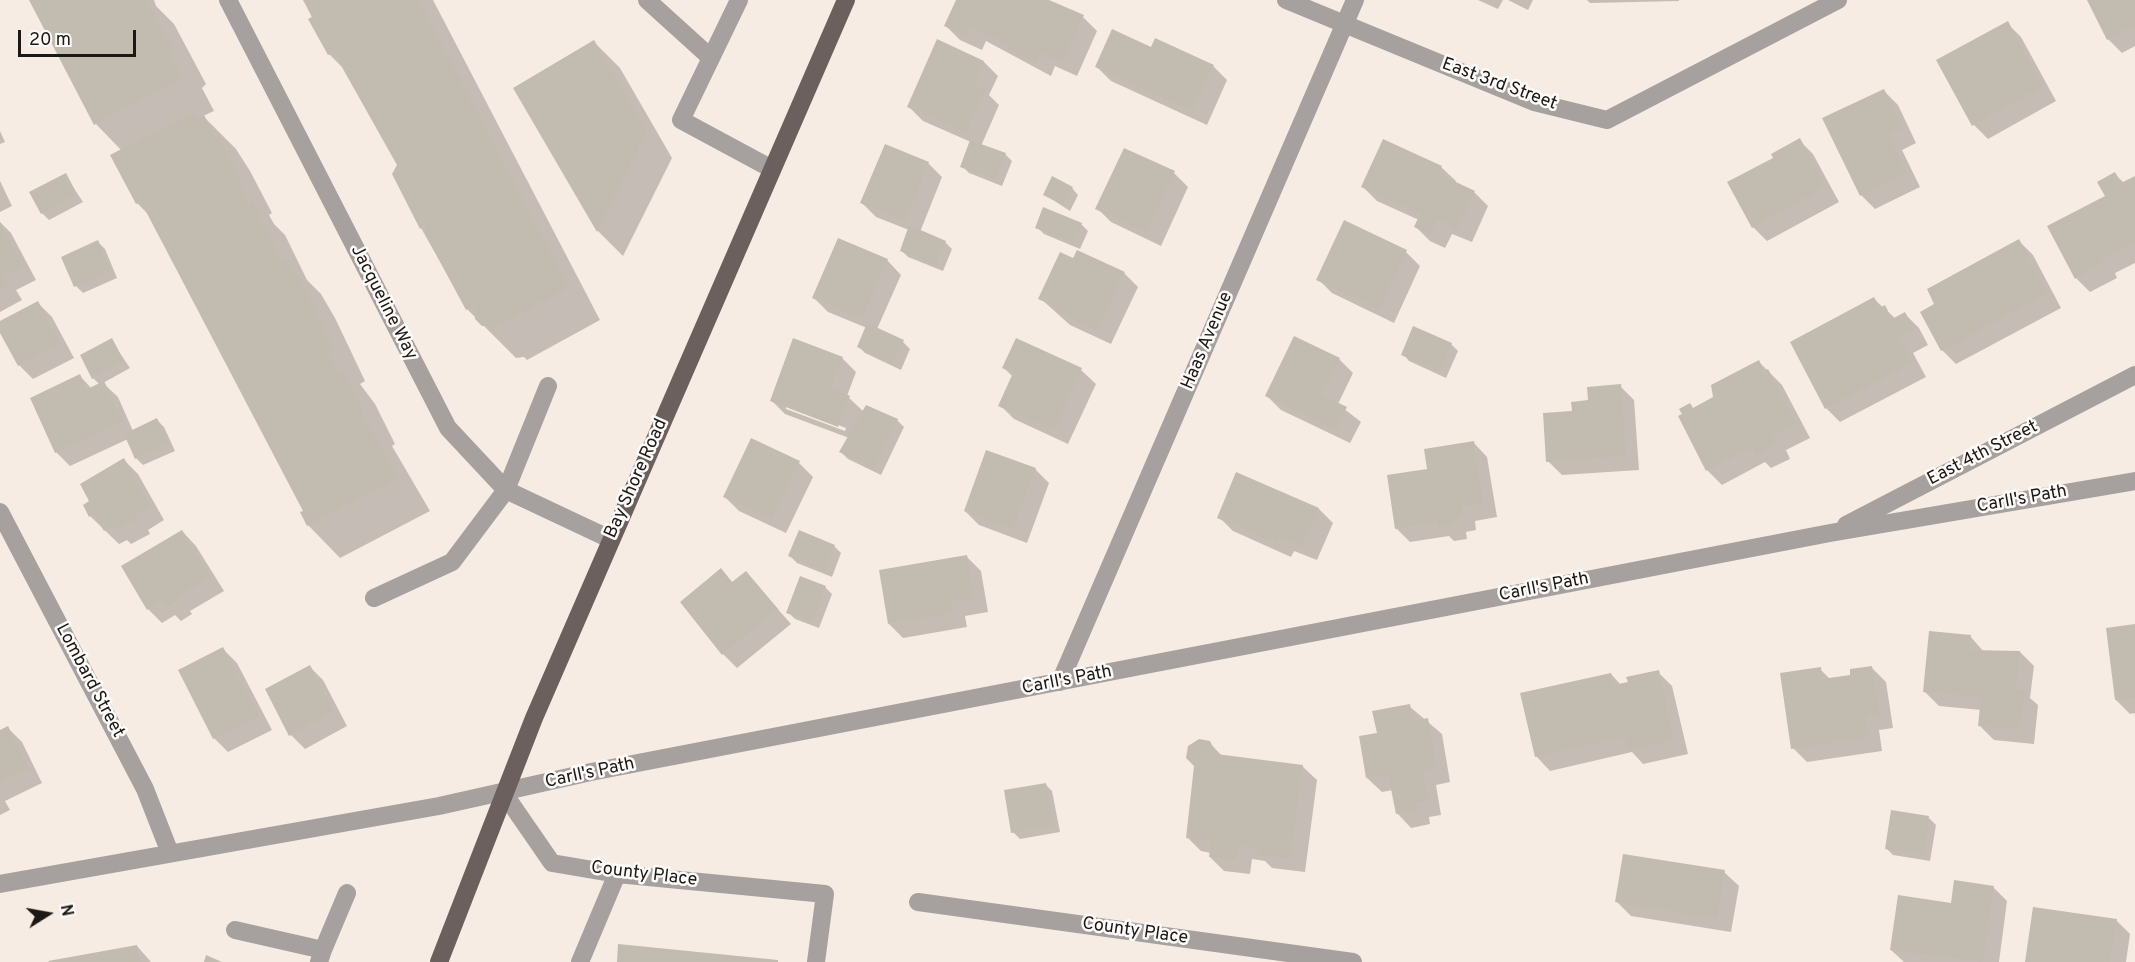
<!DOCTYPE html>
<style>
body{margin:0}
#map{position:relative;width:2135px;height:962px;overflow:hidden;background:#f7ece3;font-family:Overpass,sans-serif}
canvas{display:block}
.north{position:absolute;left:18px;top:884px;width:60px;height:60px;-webkit-text-stroke:4px #fdfbf9;paint-order:stroke;rotate:79deg;font-size:16px;font-weight:700;line-height:24px;text-align:center;color:#1c1815}
.north::after{content:'';display:block;margin:auto;width:21px;height:27px;background:#1c1815;clip-path:polygon(50% 0,100% 100%,50% 72%,0 100%)}
.scale{position:absolute;left:18px;top:30px;width:118px;height:27px;box-sizing:border-box;border:3px solid #1c1815;border-top:0;padding-left:8px;font-size:18px;line-height:21px;white-space:nowrap;color:#1c1815;-webkit-text-stroke:4px #fdfbf9;paint-order:stroke}
</style>
<div id="map">
<canvas width="2135" height="962"></canvas>
<div class="north">N</div>
<div class="scale">20 m</div>
</div>
<script>
const c = document.querySelector('canvas').getContext('2d');
c.lineJoin = 'round';
function paint(path, color) { c.fillStyle = color; c.fill(path, 'evenodd'); }
const toPath = rows => new Path2D(rows.map(r => 'M' + r).join(''));
function trace(path, color, width, dash) { c.strokeStyle = color; c.lineWidth = width; c.lineCap = dash ? 'butt' : 'round'; c.setLineDash(dash || []); c.stroke(path); }
function label(font, color, halo, rows, align = 'center') {
  c.font = font + ' Overpass,sans-serif'; c.lineWidth = 5; c.setLineDash([]); c.textBaseline = 'middle'; c.strokeStyle = halo; c.fillStyle = color; for (const [text, x, y, turn = 0] of rows) {
    c.save(); c.translate(x, y); c.rotate((+turn || 0) * Math.PI / 180); c.textAlign = isNaN(turn) ? turn : align; if (halo) c.strokeText(text, 0, 0); c.fillText(text, 0, 0); c.restore();
  }
}
const shadow = toPath([
 [31,0,154,0,156,6,174,24,206,84,202,88,214,111,203,116,236,149,250,171,272,213,269,215,274,224,285,235,307,280,321,294,335,318,365,381,360,384,375,404,395,444,392,446,430,511,340,558,308,525,305,511,150,216,137,203,122,151,96,124],
 [304,0,433,0,600,320,527,360,524,357,516,358,467,309,421,228,399,165,346,71,329,54],
 [958,0,1045,0,1083,17,1097,31,1077,76,1055,66,1051,76,986,41,982,50,960,40,946,26],
 [1478,0,1503,0,1498,9],
 [1508,0,1533,0,1528,10],
 [1587,0,1679,0,1679,1,1590,3],
 [2088,0,2135,0,2135,46,2122,53,2108,39],
 [2007,23,2021,37,2056,101,1988,139,1974,125],
 [938,41,984,62,998,76,989,95,999,105,981,146,1005,154,1012,161,1002,186,969,173,962,166,971,142,923,121,909,107],
 [594,42,620,68,672,158,623,256,598,231,515,88],
 [1152,49,1213,66,1227,80,1207,125,1111,81,1097,67],
 [1884,91,1898,105,1916,143,1902,150,1920,187,1875,209,1861,195],
 [0,131,5,142,0,144],
 [1799,140,1813,154,1839,202,1767,241,1753,227,1775,158],
 [928,163,942,177,920,232,945,242,952,249,943,271,908,257,901,250,909,230,876,217,862,203],
 [1441,167,1456,181,1455,183,1474,192,1488,206,1472,242,1452,234,1445,248,1430,241,1416,227,1419,220,1377,201,1363,187],
 [1174,173,1188,187,1161,246,1111,222,1097,208],
 [2115,174,2124,183,2135,177,2135,263,2115,273,2117,278,2090,292,2076,278],
 [65,175,83,202,49,220,42,213],
 [0,181,12,206,0,212],
 [1072,188,1078,195,1070,211,1044,194],
 [0,222,11,233,36,280,16,290,22,300,0,312],
 [1345,222,1406,252,1420,266,1394,323,1332,293,1318,279],
 [1081,224,1088,231,1080,249,1044,234,1037,227],
 [2019,241,2033,255,2061,308,1956,364,1942,350,1936,305],
 [98,242,105,249,117,278,83,293,76,286],
 [887,260,901,275,877,329,903,342,910,349,901,370,865,353,858,346,867,328,828,312,814,298],
 [1074,260,1124,273,1138,287,1111,344,1070,325,1040,298],
 [1874,299,1896,319,1905,314,1919,328,1928,345,1913,353,1926,377,1840,422,1826,408],
 [38,303,52,317,74,358,33,379,19,365,0,329,0,322],
 [111,340,130,368,103,383,118,397,133,431,157,420,164,427,175,451,143,465,137,459,128,439,70,466,56,452,80,376,92,389,100,385,93,378],
 [1017,340,1081,370,1096,384,1068,444,1014,419,1000,405,1013,377,1004,368],
 [1451,344,1458,351,1446,378,1409,361,1403,354],
 [842,358,856,372,847,396,864,412,897,420,904,427,881,475,848,459,841,452,849,438,785,414,771,400],
 [786,405,846,428,845,431,786,409],
 [1339,359,1353,373,1338,404,1361,422,1350,443,1281,410,1267,396],
 [1759,362,1782,385,1810,438,1786,450,1790,459,1771,468,1765,462,1722,485,1708,471,1680,417,1715,398],
 [1620,386,1634,400,1639,470,1562,475,1548,461,1573,413],
 [1473,442,1487,457,1497,517,1475,521,1476,530,1466,532,1467,539,1454,541,1449,536,1410,542,1396,528],
 [124,460,138,474,164,520,148,530,150,534,131,544,127,540,119,544,90,516,85,505,91,501],
 [799,463,813,477,786,533,739,511,725,497],
 [1035,469,1049,483,1027,543,979,525,965,511],
 [1319,509,1333,523,1317,560,1294,551,1291,557,1233,531,1219,517],
 [182,531,196,546,224,591,190,611,192,614,181,621,175,615,162,623,148,609],
 [834,546,841,553,832,577,797,563,790,556],
 [967,557,981,571,988,612,965,616,967,627,903,638,889,624],
 [721,570,733,583,746,573,791,624,737,668,723,654],
 [825,587,832,594,819,628,795,619,788,612],
 [2135,626,2135,713,2130,714,2116,700],
 [1970,636,1984,652,2020,652,2034,666,2030,698,2038,705,2034,744,1994,740,1980,726,1981,710,1939,706,1925,692],
 [223,649,237,663,272,730,228,752,214,738],
 [309,666,323,680,347,726,305,749,291,735],
 [1872,668,1886,682,1893,728,1879,730,1882,751,1807,762,1793,748,1820,669,1831,680,1852,676],
 [1658,672,1672,686,1688,754,1643,764,1632,752,1550,771,1536,756,1611,674,1621,685],
 [1409,706,1442,734,1450,782,1436,785,1441,815,1429,817,1430,824,1411,828,1397,813,1393,790,1382,792,1367,778,1378,734],
 [8,728,22,742,42,783,5,801,10,810,0,815,0,731],
 [1209,742,1223,757,1302,766,1317,780,1305,872,1272,868,1265,861,1252,859,1250,874,1224,871,1210,857,1211,853,1201,851,1187,837,1196,766],
 [1045,784,1052,791,1060,832,1020,839,1013,832],
 [1929,818,1936,825,1930,861,1893,855,1886,848],
 [1724,872,1739,886,1731,932,1631,916,1617,902],
 [1993,887,2007,901,1999,962,1904,962,1891,950,1952,904],
 [2116,920,2130,934,2126,962,2026,962],
 [137,946,151,962,50,962]
]);
const building = toPath([
 [29,0,147,0,174,51,171,55,183,78,94,125],
 [303,0,419,0,569,287,493,329,491,326,482,326,475,319,474,307,466,310,425,234,425,224,420,229,392,174,397,165,334,53,328,55,308,19,312,17],
 [956,0,1049,0,1084,15,1063,63,1041,53,1036,63,1007,49,1009,45,972,28,968,37,944,26],
 [2087,0,2135,0,2135,25,2107,40],
 [2008,21,2043,87,1972,126,1936,60],
 [1112,29,1151,47,1155,38,1214,65,1192,112,1095,67],
 [937,39,984,61,974,84,986,89,966,133,907,107],
 [594,40,647,131,597,232,513,88],
 [1884,89,1903,128,1889,135,1907,173,1860,196,1822,118],
 [193,112,197,119,204,115,216,138,219,137,241,180,238,182,249,203,253,201,283,262,289,260,303,284,334,349,328,352,339,372,343,370,364,411,361,413,399,478,307,526,300,512,303,511,141,202,136,204,110,155],
 [1800,138,1826,187,1752,228,1727,182,1773,158,1771,154],
 [1383,139,1442,166,1439,174,1475,191,1457,229,1438,220,1431,235,1414,227,1420,214,1361,187],
 [970,140,1006,153,995,180,960,167],
 [885,144,929,162,905,221,860,203],
 [1124,148,1175,171,1146,233,1095,209],
 [2115,172,2121,183,2135,176,2135,242,2102,259,2104,263,2075,279,2047,226,2105,196,2097,182],
 [66,173,77,194,41,214,29,192],
 [1052,176,1073,187,1063,205,1043,195],
 [1043,207,1082,223,1073,243,1035,228],
 [1344,220,1407,250,1379,310,1316,280],
 [0,222,23,266,3,276,9,286,0,291],
 [909,225,946,241,936,266,900,251],
 [838,238,888,259,862,319,812,298],
 [2019,239,2048,294,1941,351,1920,312,1934,304,1927,289],
 [98,240,111,271,74,287,61,257],
 [1077,250,1125,272,1097,331,1055,311,1056,307,1038,299,1060,252,1073,258],
 [1874,297,1880,308,1885,305,1892,319,1905,312,1915,331,1900,338,1913,363,1825,409,1790,342],
 [38,301,61,344,18,366,0,333,0,321],
 [867,323,904,340,893,364,857,347],
 [1413,326,1452,343,1439,372,1401,355],
 [1294,336,1340,358,1322,395,1347,407,1336,430,1265,396],
 [112,338,124,361,92,379,80,355],
 [793,338,843,357,831,388,850,396,838,427,770,401],
 [1016,338,1082,368,1054,431,998,406,1013,373,1002,368],
 [1759,360,1764,371,1768,369,1797,424,1773,436,1777,444,1756,455,1753,447,1706,471,1678,416,1682,414,1679,409,1690,403,1693,408,1713,397,1711,385],
 [80,374,87,389,104,381,123,421,55,453,30,398],
 [1621,384,1626,456,1546,462,1543,413,1572,411,1571,402,1588,400,1587,387],
 [866,405,898,419,874,469,839,452],
 [157,418,169,444,135,459,124,434],
 [751,438,800,461,772,520,723,497],
 [1474,441,1483,504,1462,507,1463,517,1453,518,1453,525,1438,528,1437,522,1395,529,1387,475,1427,469,1424,449],
 [986,450,1036,468,1013,530,964,511],
 [124,458,151,506,135,515,137,519,116,531,113,526,104,531,94,514,89,517,83,505,89,501,80,484],
 [1236,472,1319,508,1302,547,1280,538,1277,544,1217,518],
 [182,530,211,577,177,597,179,600,166,608,161,601,147,610,121,566],
 [799,530,835,545,825,572,788,556],
 [967,555,974,598,952,602,953,613,888,624,879,570],
 [721,568,732,582,746,571,778,609,722,655,680,602],
 [800,576,826,586,812,622,786,613],
 [2135,624,2135,698,2115,700,2106,628],
 [1929,631,1971,635,1969,650,2020,651,2016,689,2025,690,2020,730,1978,726,1981,697,1923,692],
 [223,647,259,716,213,739,178,670],
 [310,665,334,712,289,736,265,689],
 [1872,666,1880,715,1866,717,1869,737,1791,749,1780,673,1821,667,1822,679,1850,675,1850,669],
 [1659,670,1674,740,1628,750,1624,737,1535,757,1520,693,1611,673,1614,685,1628,682,1626,677],
 [1410,704,1413,721,1428,718,1437,768,1423,771,1428,801,1416,803,1417,811,1396,814,1388,774,1366,778,1359,736,1377,733,1372,711],
 [8,726,29,769,0,783,0,730],
 [1199,739,1210,741,1216,754,1303,765,1291,859,1256,855,1257,848,1238,846,1237,860,1209,857,1211,841,1186,838,1194,766,1186,758,1188,746],
 [1046,783,1054,826,1011,833,1004,790],
 [1891,810,1929,816,1924,855,1885,849],
 [1623,854,1725,870,1717,919,1615,902],
 [1954,880,1994,886,1983,962,1890,950,1898,895,1951,903],
 [2033,907,2117,919,2110,962,2025,962],
 [618,944,778,960,778,962,617,962],
 [137,945,140,962,49,962,48,961],
 [206,955,222,962,204,962]
]);
const minor = toPath([
 [228,0,448,428,506,490,610,539],
 [647,0,711,58],
 [739,0,681,120,772,169],
 [1286,0,1534,102,1607,120,1838,0],
 [0,512,145,789,170,853],
 [1846,525,2135,375],
 [374,598,452,562,506,490,548,386],
 [1060,682,1355,0],
 [503,792,552,863,617,874,825,894,816,962],
 [0,884,439,806,591,772,1830,533,2135,481],
 [918,902,1353,962],
 [235,930,323,950,319,962],
 [323,950,347,893],
 [580,962,617,874]
]);
const major = toPath([
 [439,962,534,718,846,0]
]);
const streetNames = [
 ["East 3rd Street",1499,85,20],
 ["Jacqueline Way",383,303,63],
 ["Haas Avenue",1208,341,-67],
 ["East 4th Street",1983,454,-27],
 ["Bay Shore Road",637,479,-66],
 ["Carll's Path",2022,500,-10],
 ["Carll's Path",1544,588,-11],
 ["Lombard Street",89,681,62],
 ["Carll's Path",1067,681,-11],
 ["Carll's Path",590,774,-12],
 ["County Place",644,875,7],
 ["County Place",1135,932,8]
];
paint(shadow, '#0003');
paint(building, '#c2bbb0');
trace(minor, '#a6a09e', 18);
trace(major, '#6b605d', 18);
label('18px', '#1c1815', '#fdfbf9', streetNames);
</script>
